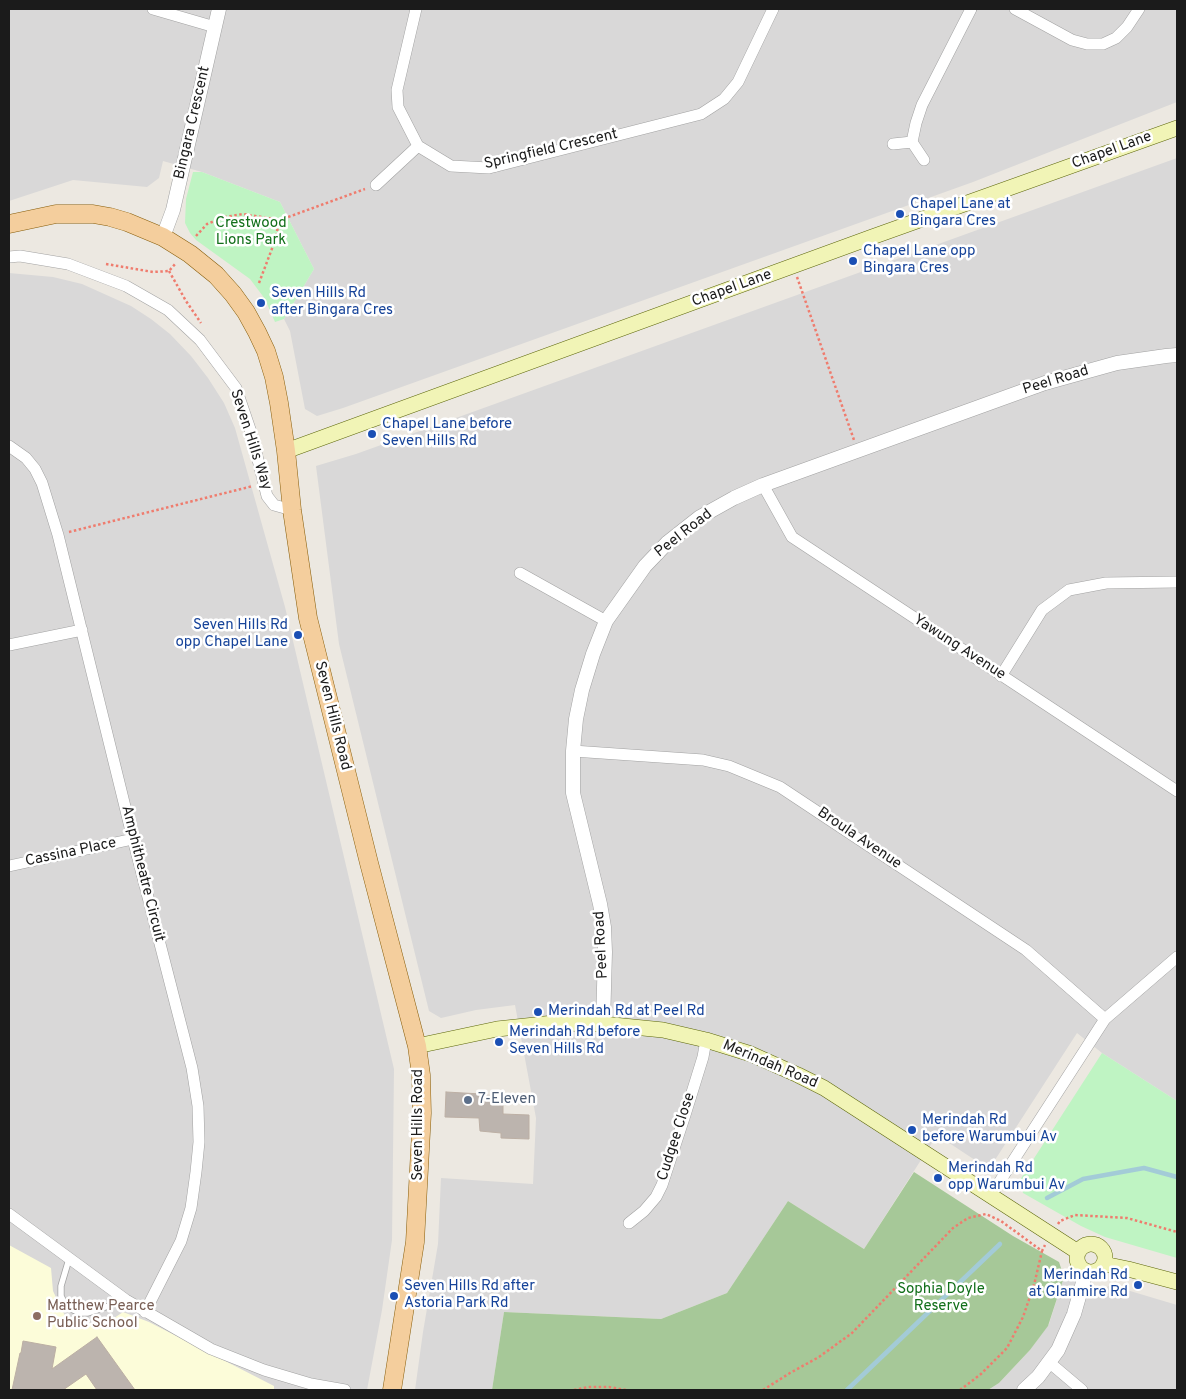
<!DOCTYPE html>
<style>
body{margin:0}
#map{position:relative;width:1186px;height:1399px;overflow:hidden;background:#ece8e1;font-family:Overpass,sans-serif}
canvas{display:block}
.frame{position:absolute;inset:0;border:10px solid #1b1b1b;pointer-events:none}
</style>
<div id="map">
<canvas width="1186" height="1399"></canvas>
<div class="frame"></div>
</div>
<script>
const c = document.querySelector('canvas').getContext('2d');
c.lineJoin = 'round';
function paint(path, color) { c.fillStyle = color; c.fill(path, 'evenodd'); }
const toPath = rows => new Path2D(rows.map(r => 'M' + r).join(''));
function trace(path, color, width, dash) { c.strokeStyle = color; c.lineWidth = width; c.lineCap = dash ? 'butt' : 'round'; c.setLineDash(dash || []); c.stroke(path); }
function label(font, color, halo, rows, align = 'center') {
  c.font = font + ' Overpass,sans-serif'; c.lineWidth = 5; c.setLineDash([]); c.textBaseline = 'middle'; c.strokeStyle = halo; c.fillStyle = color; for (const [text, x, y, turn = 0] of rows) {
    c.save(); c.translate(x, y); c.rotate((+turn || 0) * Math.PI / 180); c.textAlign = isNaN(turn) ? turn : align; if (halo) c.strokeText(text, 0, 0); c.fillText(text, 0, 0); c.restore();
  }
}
const residential = toPath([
 [9,9,1177,9,1177,102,973,182,343,408,317,416,305,409,290,331,284,319,314,269,280,202,202,172,163,161,159,178,147,187,73,180,9,201],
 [1177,158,1177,1101,1102,1053,1077,1033,993,1163,981,1164,937,1135,864,1249,788,1201,727,1293,661,1319,504,1312,492,1390,415,1390,423,1332,438,1244,441,1178,533,1184,536,1118,515,1005,476,1010,441,1018,429,1011,339,644,316,466,356,454],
 [9,273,53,277,82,284,131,306,151,319,170,334,191,356,208,378,224,403,235,428,285,607,394,1069,392,1240,382,1310,367,1390,9,1390],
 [1064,1277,1103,1290,1110,1285,1177,1305,1177,1390,988,1390,999,1383,1030,1350,1049,1324]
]);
const education = toPath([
 [9,1245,51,1268,53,1291,67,1320,104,1325,123,1312,149,1322,274,1386,274,1390,9,1390]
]);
const forest = toPath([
 [914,1172,1013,1236,1059,1262,1064,1277,1048,1326,1030,1350,999,1383,988,1390,492,1390,504,1312,661,1319,727,1293,788,1201,864,1249]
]);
const park = toPath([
 [193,172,202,172,280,202,314,269,284,319,275,322,265,299,250,279,196,240,190,233,185,223,186,199],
 [1102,1053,1177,1101,1177,1258,1105,1237,1081,1226,1023,1193,1020,1180]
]);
const stream = toPath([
 [1047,1198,1083,1179,1144,1168,1177,1177],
 [847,1390,1000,1244]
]);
const building = toPath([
 [446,1092,481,1094,481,1095,503,1096,503,1114,529,1115,529,1139,501,1138,501,1133,480,1131,479,1118,445,1117,446,1092],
 [97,1337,135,1390,97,1390,86,1374,63,1390,12,1390,20,1353,21,1353,23,1341,56,1347,52,1369,97,1337]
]);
const path = toPath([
 [196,236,207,224,225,217,243,214,280,220,365,189],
 [106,264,153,272,169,271,176,263],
 [169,271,186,301,201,323],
 [797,277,854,440],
 [259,283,273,246,280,220],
 [69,532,253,486],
 [1058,1224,1060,1221,1075,1215,1127,1218,1177,1232],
 [574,1390,588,1387,609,1387,626,1390],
 [763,1390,790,1373,819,1357,852,1333,953,1228,968,1218,986,1214,1001,1221,1042,1251,1045,1245],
 [960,1390,981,1374,1007,1348,1023,1317,1034,1285,1042,1251]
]);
const service = toPath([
 [69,1259,61,1286,61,1296,64,1302,71,1309,80,1313,88,1313,126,1300]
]);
const minor = toPath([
 [153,9,215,27],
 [416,9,397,90,398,107,418,146,451,166,489,168,701,114,724,99,738,82,773,9],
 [1015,9,1072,40,1087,44,1103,44,1116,38,1127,27,1139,9],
 [893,144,912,142],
 [924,160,912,142,916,123,922,105,971,9],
 [376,185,418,146],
 [9,257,20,256,68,264,126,286,168,310,200,340,236,388,251,432,267,496,274,505,292,510],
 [9,446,26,458,35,469,42,483,58,535,133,839,192,1068,198,1106,199,1142,196,1172,191,1208,181,1241,145,1312],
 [763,485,792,537,1177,791],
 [520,573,606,621],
 [9,645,82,630],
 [1001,676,1042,610,1069,590,1106,583,1177,582],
 [573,751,703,760,729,766,780,787,1026,950,1105,1019],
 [9,866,133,839],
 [991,1195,1105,1019,1177,957],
 [9,1214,126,1300,211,1349,264,1370,311,1384,345,1390],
 [629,1223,644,1211,656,1197,662,1185,685,1115,703,1057,706,1040],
 [1050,1363,1082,1390]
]);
const tertiary = toPath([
 [163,237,173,210,219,9],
 [603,1024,605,952,604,927,600,904,573,793,573,751,576,719,582,690,593,654,606,621,645,566,667,543,700,517,734,498,763,485,1045,383,1117,363,1166,356,1177,355],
 [1024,1390,1038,1377,1058,1350,1074,1314,1086,1272]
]);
const secondary = toPath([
 [286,451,872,237,1177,128],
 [417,1046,497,1029,554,1023,603,1024,663,1030,706,1040,751,1054,798,1075,824,1088,1078,1252],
 '1077 1258a14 14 0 1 1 28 0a14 14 0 1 1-28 0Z',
 [1104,1264,1128,1269,1177,1282]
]);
const primary = toPath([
 [9,224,56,214,93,214,110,217,127,222,163,237,190,254,216,275,233,294,246,312,257,332,266,351,274,377,279,403,286,451,292,510,308,618,369,863,417,1046,421,1075,422,1113,415,1242,392,1390]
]);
const markers = [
 [900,214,5,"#1a4fb4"],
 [853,261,5,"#1a4fb4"],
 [261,303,5,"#1a4fb4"],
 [372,434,5,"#1a4fb4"],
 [298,635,5,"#1a4fb4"],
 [538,1012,5,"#1a4fb4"],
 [499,1042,5,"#1a4fb4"],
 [468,1100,5,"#5c6f8a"],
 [912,1130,5,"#1a4fb4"],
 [938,1178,5,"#1a4fb4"],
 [1138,1285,5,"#1a4fb4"],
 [394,1296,5,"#1a4fb4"],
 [37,1316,5,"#8d6e63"]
];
const streetNames = [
 ["Bingara Crescent",193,123,-77],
 ["Springfield Crescent",551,150,-13],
 ["Chapel Lane",1112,151,-20],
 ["Chapel Lane",732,289,-20],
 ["Peel Road",1056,381,-17],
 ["Seven Hills Way",250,440,72],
 ["Peel Road",684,534,-38],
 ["Yawung Avenue",959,648,33],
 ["Seven Hills Road",332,716,76],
 ["Broula Avenue",859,839,34],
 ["Cassina Place",71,853,-12],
 ["Amphitheatre Circuit",142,874,76],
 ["Peel Road",602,945,-93],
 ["Merindah Road",770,1065,23],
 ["Seven Hills Road",419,1125,-90],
 ["Cudgee Close",677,1137,-72]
];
const transitNames = [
 ["Chapel Lane at",910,205],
 ["Bingara Cres",910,222],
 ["Chapel Lane opp",863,252],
 ["Bingara Cres",863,269],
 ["Seven Hills Rd",271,294],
 ["after Bingara Cres",271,311],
 ["Chapel Lane before",382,425],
 ["Seven Hills Rd",382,442],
 ["Seven Hills Rd",288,626,"right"],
 ["opp Chapel Lane",288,643,"right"],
 ["Merindah Rd at Peel Rd",548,1012],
 ["Merindah Rd before",509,1033],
 ["Seven Hills Rd",509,1050],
 ["Merindah Rd",922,1121],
 ["before Warumbui Av",922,1138],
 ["Merindah Rd",948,1169],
 ["opp Warumbui Av",948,1186],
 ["Merindah Rd",1128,1276,"right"],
 ["at Glanmire Rd",1128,1293,"right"],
 ["Seven Hills Rd after",404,1287],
 ["Astoria Park Rd",404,1304]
];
const parkNames = [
 ["Crestwood",251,224],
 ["Lions Park",251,241],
 ["Sophia Doyle",941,1290],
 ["Reserve",941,1307]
];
const serviceNames = [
 ["7-Eleven",478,1100]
];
const educationNames = [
 ["Matthew Pearce",47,1307],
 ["Public School",47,1324]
];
paint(residential, '#d9d8d8');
paint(education, '#fcfcd9');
paint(forest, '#a6c898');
paint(park, '#bff4c3');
trace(stream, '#a3cbd7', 4.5);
paint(building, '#bcb4ae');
trace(building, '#bcafa4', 1);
trace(service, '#a2a2a2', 7);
trace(minor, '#a2a2a2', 12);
trace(tertiary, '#a2a2a2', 15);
trace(secondary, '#5d670c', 16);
trace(primary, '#875d0a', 19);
trace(path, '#ef7c6e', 2.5, [2.5, 2.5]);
trace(service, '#fff', 5.5);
trace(minor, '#fff', 11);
trace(tertiary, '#fff', 14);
trace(secondary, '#f1f4b6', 15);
trace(primary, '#f4ce9d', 18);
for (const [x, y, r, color] of markers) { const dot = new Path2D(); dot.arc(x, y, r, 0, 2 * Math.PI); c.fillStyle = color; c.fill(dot); trace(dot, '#fff', 2); }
label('15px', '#1b1b1b', '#fff', streetNames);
label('15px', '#164399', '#fff', transitNames, 'left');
label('15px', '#126f1a', '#fff', parkNames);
label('15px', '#4e5e75', '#fff', serviceNames, 'left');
label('15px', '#785e54', '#fff', educationNames, 'left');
</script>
